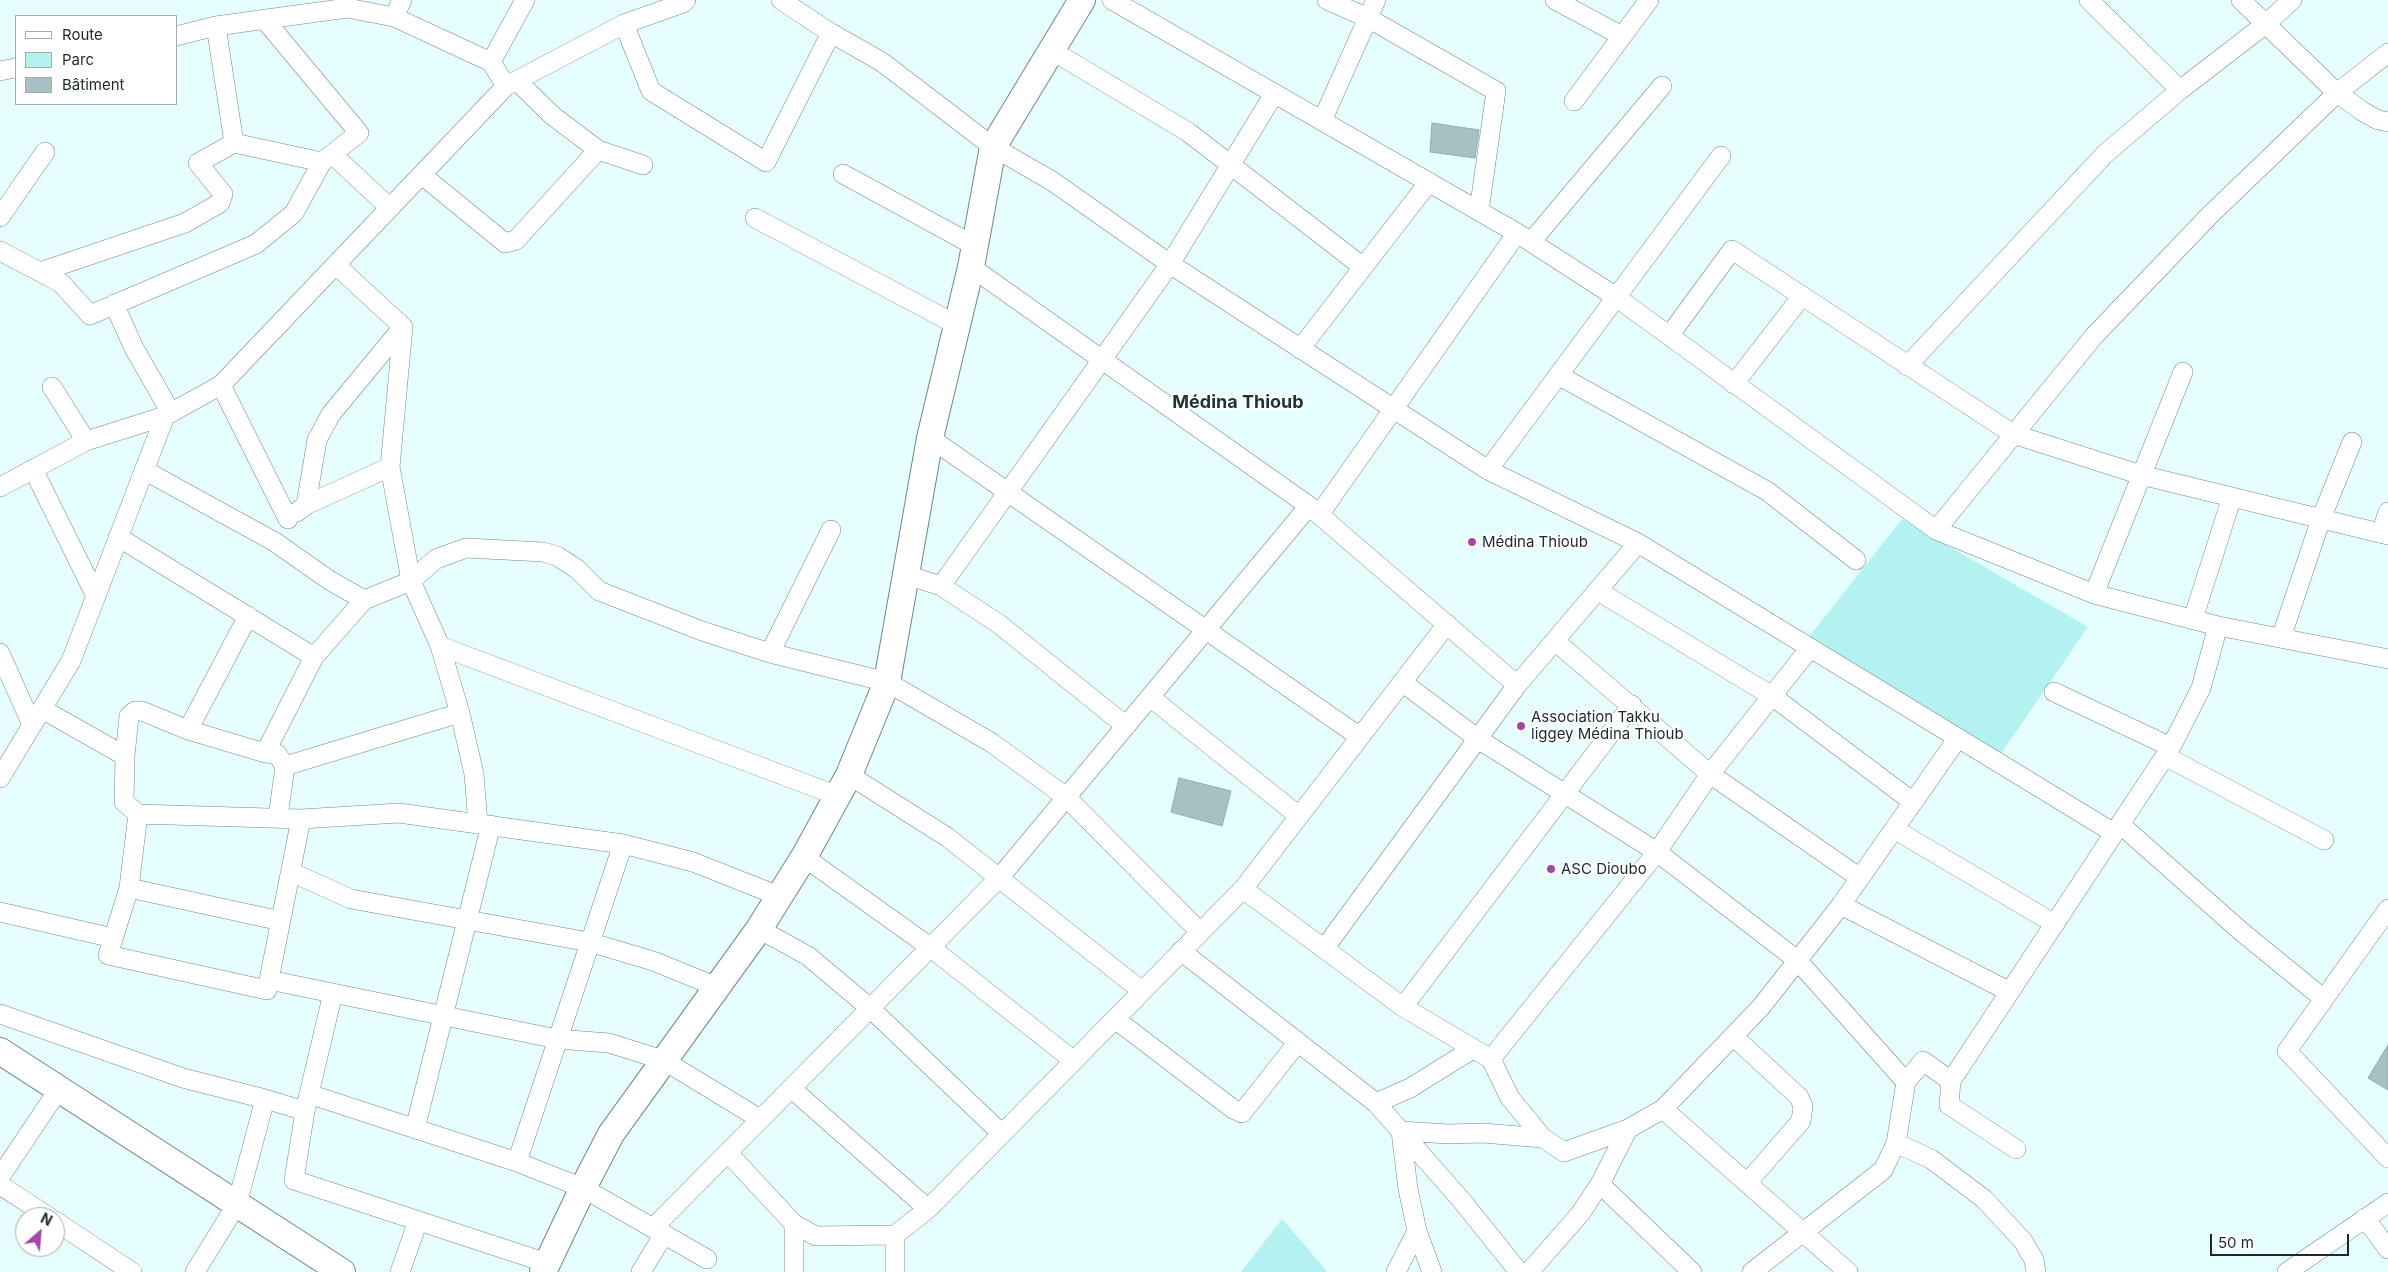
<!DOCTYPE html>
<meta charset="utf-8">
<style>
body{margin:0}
#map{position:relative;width:2388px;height:1272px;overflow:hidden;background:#e6fefd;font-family:Inter,sans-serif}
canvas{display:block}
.legend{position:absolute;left:15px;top:15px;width:162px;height:90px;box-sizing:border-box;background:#fff;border:1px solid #a5a9a9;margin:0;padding:6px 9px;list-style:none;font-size:15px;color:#1d2828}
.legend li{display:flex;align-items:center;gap:10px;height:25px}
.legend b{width:25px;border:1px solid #a5a9a9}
.north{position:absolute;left:15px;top:1207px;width:50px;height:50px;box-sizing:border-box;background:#fff;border:1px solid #a5a9a9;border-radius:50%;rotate:27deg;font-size:14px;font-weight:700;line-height:20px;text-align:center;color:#1d2828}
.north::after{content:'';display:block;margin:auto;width:18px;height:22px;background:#a845ac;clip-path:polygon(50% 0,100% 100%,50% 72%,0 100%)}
.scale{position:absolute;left:2210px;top:1234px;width:139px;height:22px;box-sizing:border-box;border:2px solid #1d2828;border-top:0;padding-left:6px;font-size:15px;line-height:18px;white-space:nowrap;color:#1d2828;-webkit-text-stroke:4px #fff;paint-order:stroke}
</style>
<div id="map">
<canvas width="2388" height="1272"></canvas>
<ul class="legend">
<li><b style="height:6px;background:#fff"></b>Route</li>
<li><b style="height:14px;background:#b2f3f2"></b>Parc</li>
<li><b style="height:14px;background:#a5c1c1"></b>Bâtiment</li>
</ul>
<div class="north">N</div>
<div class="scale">50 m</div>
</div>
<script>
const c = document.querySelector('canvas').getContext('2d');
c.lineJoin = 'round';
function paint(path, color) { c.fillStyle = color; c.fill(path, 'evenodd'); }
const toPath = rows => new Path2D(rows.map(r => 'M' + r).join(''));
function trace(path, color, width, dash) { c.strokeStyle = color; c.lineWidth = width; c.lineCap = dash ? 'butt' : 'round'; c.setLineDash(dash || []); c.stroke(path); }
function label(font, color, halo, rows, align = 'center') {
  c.font = font + ' Inter,sans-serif'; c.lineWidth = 4; c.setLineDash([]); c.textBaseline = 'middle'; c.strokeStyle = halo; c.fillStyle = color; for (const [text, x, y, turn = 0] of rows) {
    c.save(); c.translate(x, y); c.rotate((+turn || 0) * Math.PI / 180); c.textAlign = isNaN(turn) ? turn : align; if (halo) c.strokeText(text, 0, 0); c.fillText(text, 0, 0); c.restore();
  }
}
const green = toPath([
 [1902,519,2088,627,2000,755,1808,638],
 [1282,1219,1326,1270,1326,1272,1241,1272]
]);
const building = toPath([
 [1432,123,1479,130,1475,158,1430,152,1432,123],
 [1179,778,1231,791,1222,826,1171,812,1179,778],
 [2388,1045,2388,1090,2368,1078,2388,1045]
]);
const street = toPath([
 [781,0,831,33,882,62,993,147,1052,181,1170,264,1488,470,1638,543,2114,833],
 [1112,0,1517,233,1616,297,1936,530,2094,594,2218,626,2388,659],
 [1327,0,1368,18,1496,91,1479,211],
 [1555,0,1622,36],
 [2089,0,2180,90],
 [2241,0,2337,93,2362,111,2378,120,2388,122],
 [394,17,402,0],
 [624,24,651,91,766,162,831,33],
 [216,26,234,143],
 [176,36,216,26,347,8,394,17,491,62,506,86],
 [1051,50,1188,132,1363,267],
 [491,62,525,0],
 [0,71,16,68],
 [517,81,553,116,598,150,643,165],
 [1574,101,1649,0],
 [1322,121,1376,0],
 [333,155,390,208],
 [843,174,975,246],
 [422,175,505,243,516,240,598,150],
 [0,217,45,152],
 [755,218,957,325],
 [1531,242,1662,86],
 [0,251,61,283,90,315,256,244,294,213,322,162,359,133,264,19],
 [336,265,403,327],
 [971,267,1309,506,1517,685],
 [40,272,185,223,220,203,223,194,198,163,234,143,322,162],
 [114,304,134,348,171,413],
 [403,327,390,467,411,581,440,646,460,713,474,774,478,824],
 [1669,336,1732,250,2013,434,2141,475,2388,535],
 [1300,349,1429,182],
 [1907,366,2105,154,2180,90,2267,23,2292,0],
 [1558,375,1767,491,1856,560],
 [1734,384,1802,296],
 [221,385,288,519],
 [52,387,86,441],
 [930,438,1360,737],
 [33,469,96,596],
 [144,470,275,542,329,580,364,600],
 [1488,470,1721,156],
 [0,487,86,441,165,416,221,385,506,86,624,24,683,3,686,0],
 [306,505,317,440,331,414,403,327],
 [297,512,306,505,390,467],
 [1319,515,1517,233],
 [1936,530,2094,336,2210,215,2337,93,2388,53],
 [2381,533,2388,512],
 [118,537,314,657],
 [907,575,941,586,999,624,1126,726],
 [941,586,1170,264,1274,94],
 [1598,591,1772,696,1913,802],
 [2094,594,2183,372],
 [2193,619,2232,497],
 [2281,638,2321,519,2352,442],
 [1555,641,1710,774,1860,878],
 [440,646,838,796],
 [0,653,32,725],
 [770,653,831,530],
 [1402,682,1478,739,1657,852,1797,960,1906,1082],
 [2054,692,2171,747],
 [1150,697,1299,816],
 [42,709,125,756],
 [188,730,248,616],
 [265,753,314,657,364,600,411,581,436,559,466,548,543,552,557,556,577,569,599,591,702,631,770,653,887,682,992,743,1066,797,1200,932],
 [2165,756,2324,840],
 [285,766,460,713],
 [849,775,947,837,1142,991],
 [0,778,71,661,165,416],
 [138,814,129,888,108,955,267,990,301,819],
 [278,817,285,766,277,754,265,753,188,730,142,711,135,711,129,716,125,756,124,802,138,814,301,819,399,813,623,844,693,862,779,896],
 [2120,824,2243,933,2324,999],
 [1894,829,2055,924],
 [804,857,930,947,1074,1061],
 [291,872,351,899,589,942,653,961,717,987],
 [129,888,281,921],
 [1243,889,1403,1007,1491,1059,1510,1098,1543,1138,1564,1152,1628,1129,1663,1109,1761,1007,1841,905,1958,738],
 [1841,905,2010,992],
 [2388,909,2287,1051,2388,1158],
 [0,912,113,938],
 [759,929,808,956,870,1008,1002,1134],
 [1324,949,1517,685,1638,543],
 [1181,951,1376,1103,1462,1201,1519,1272],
 [269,980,557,1039,609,1043,663,1060,760,1119],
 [333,993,305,1111,294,1180,547,1263],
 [1403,1007,1632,705],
 [0,1014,183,1078,265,1099,305,1111],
 [1115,1019,1233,1109,1242,1113,1298,1042],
 [1733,1036,1799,1097,1803,1106,1801,1121,1747,1183],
 [1491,1059,1657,852,1710,774,1810,648],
 [791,1088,928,1209],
 [309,1094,517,1162,583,1188,707,1259],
 [1376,1103,1410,1088,1473,1049],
 [1663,1109,1848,1272],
 [415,1129,491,825],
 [1896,1143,1931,1159,1984,1199,2023,1241,2034,1260,2036,1272],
 [2016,1149,1949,1105,1951,1081,2171,747,2201,688,2218,626],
 [728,1153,794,1224,816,1236,895,1235,928,1209,1243,889,1447,624],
 [517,1162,623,844],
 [0,1177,59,1089],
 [1600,1184,1692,1272],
 [0,1185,49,1217],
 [2365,1218,2388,1249],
 [55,1221,132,1272],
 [794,1224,794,1272],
 [653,1228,1000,877,1309,506],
 [895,1235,895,1272],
 [195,1272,237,1204,265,1099],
 [400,1272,418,1221],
 [641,1272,664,1234],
 [1396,1272,1417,1231],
 [1432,1272,1417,1231,1408,1189,1401,1131,1448,1134,1483,1133,1543,1138],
 [1529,1272,1580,1214,1600,1184,1628,1129],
 [1752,1272,1883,1170,1896,1143,1906,1082,1923,1061,1951,1081],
 [2287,1272,2388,1203]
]);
const secondary = toPath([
 [0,1051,342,1272],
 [543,1272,583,1188,611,1134,759,929,804,857,849,775,887,682,930,438,971,267,993,147,1082,0]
]);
const markers = [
 [1472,542,5,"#a845ac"],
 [1521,726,5,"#a845ac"],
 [1551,869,5,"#a845ac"]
];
const poiNames = [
 ["Médina Thioub",1482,542],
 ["Association Takku",1531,717],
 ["liggey Médina Thioub",1531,734],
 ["ASC Dioubo",1561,869]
];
const quarterNames = [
 ["Médina Thioub",1238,403]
];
paint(green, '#b2f3f2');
paint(building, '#a5c1c1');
trace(building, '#8fabab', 1);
trace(street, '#6d8988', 20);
trace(secondary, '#6d8988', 28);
trace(street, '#fff', 19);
trace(secondary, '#fff', 26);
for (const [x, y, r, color] of markers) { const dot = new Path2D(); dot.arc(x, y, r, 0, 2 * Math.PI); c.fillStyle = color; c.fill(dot); trace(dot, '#fff', 2); }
label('15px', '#1d2828', '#fff', poiNames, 'left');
label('bold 18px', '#1b3434', '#fff', quarterNames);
</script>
